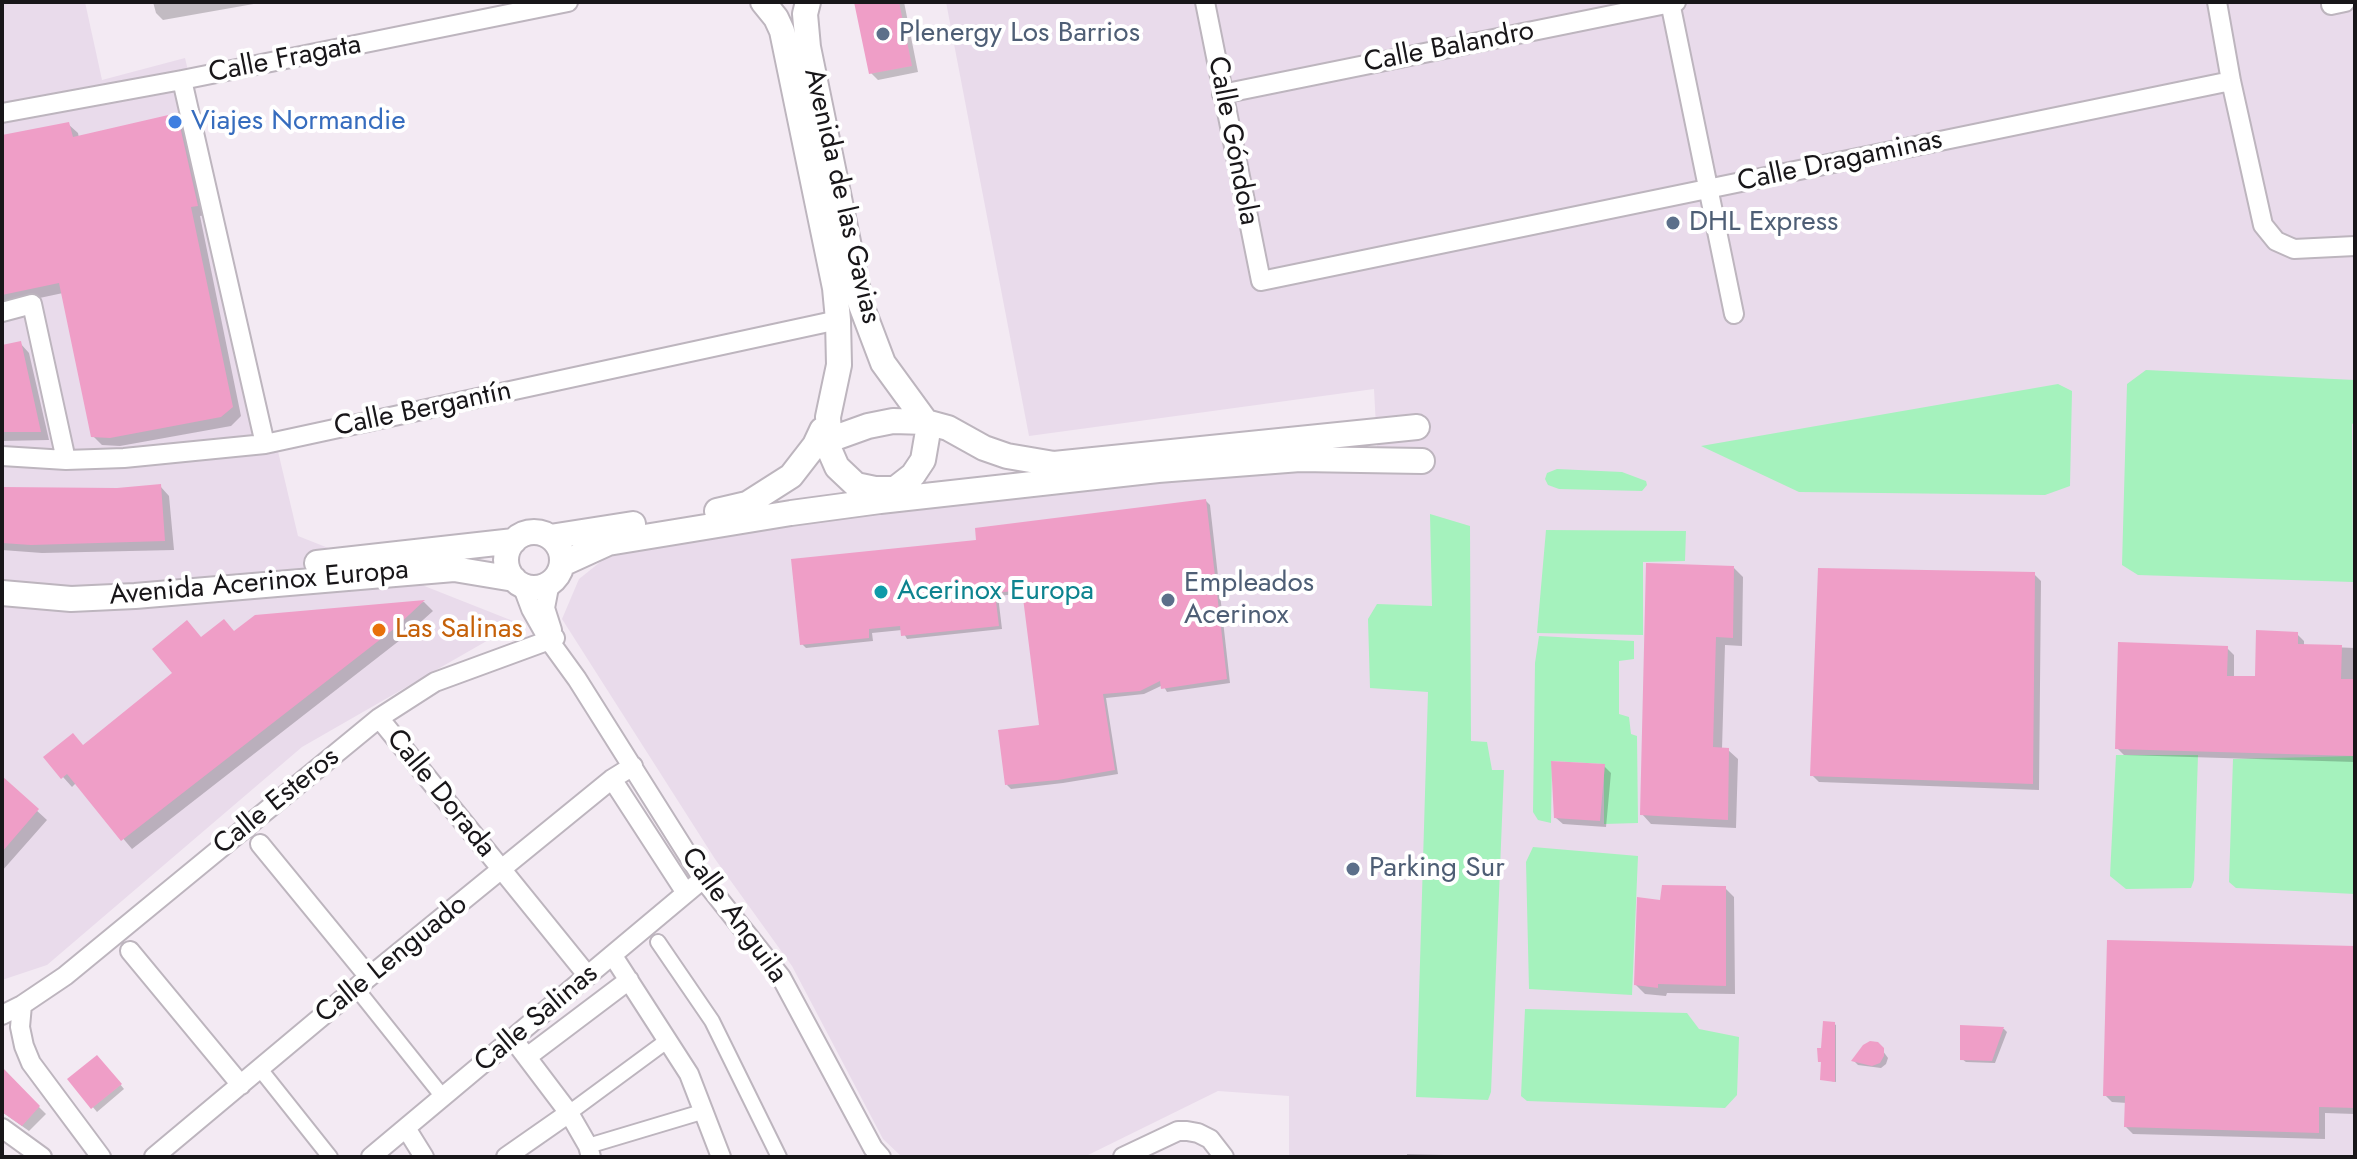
<!DOCTYPE html>
<meta charset="utf-8">
<style>
body{margin:0}
#map{position:relative;width:2357px;height:1159px;overflow:hidden;background:#f3eaf3;font-family:Jost,sans-serif}
canvas{display:block}
.frame{position:absolute;inset:0;border:4px solid #181619;pointer-events:none}
</style>
<div id="map">
<canvas width="2357" height="1159"></canvas>
<div class="frame"></div>
</div>
<script>
const c = document.querySelector('canvas').getContext('2d');
c.lineJoin = 'round';
function paint(path, color) { c.fillStyle = color; c.fill(path, 'evenodd'); }
const toPath = rows => new Path2D(rows.map(r => 'M' + r).join(''));
function trace(path, color, width, dash) { c.strokeStyle = color; c.lineWidth = width; c.lineCap = dash ? 'butt' : 'round'; c.setLineDash(dash || []); c.stroke(path); }
function label(font, color, halo, rows, align = 'center') {
  c.font = font + ' Jost,sans-serif'; c.lineWidth = 8; c.setLineDash([]); c.textBaseline = 'middle'; c.strokeStyle = halo; c.fillStyle = color; for (const [text, x, y, turn = 0] of rows) {
    c.save(); c.translate(x, y); c.rotate((+turn || 0) * Math.PI / 180); c.textAlign = isNaN(turn) ? turn : align; if (halo) c.strokeText(text, 0, 0); c.fillText(text, 0, 0); c.restore();
  }
}
const built = toPath([
 [2,2,85,2,102,80,185,58,298,536,518,623,302,747,47,965,2,980],
 [946,2,2355,2,2355,1157,1289,1157,1289,1096,1218,1091,1084,1157,902,1157,883,1139,792,966,715,859,562,619,579,579,614,551,695,536,1215,475,1378,463,1374,389,1029,436]
]);
const green = toPath([
 [2146,370,2355,380,2355,422,2352,424,2353,582,2138,575,2122,565,2127,384],
 [2058,384,2072,391,2070,486,2045,495,1799,492,1701,446],
 [1557,469,1622,472,1646,481,1647,485,1642,491,1559,489,1548,485,1545,479,1547,473],
 [1430,514,1470,526,1471,741,1487,742,1492,770,1504,770,1491,1092,1488,1100,1416,1097,1428,692,1370,688,1368,619,1377,604,1432,606],
 [1546,530,1686,531,1685,561,1643,562,1643,635,1537,633],
 [1539,636,1634,641,1634,659,1619,661,1619,714,1629,717,1631,734,1637,736,1638,823,1604,824,1604,764,1552,761,1551,823,1538,820,1533,812,1535,663],
 [2116,755,2198,755,2194,880,2191,888,2126,889,2110,876],
 [2355,756,2355,894,2236,888,2229,882,2233,759],
 [1533,847,1638,856,1632,995,1529,989,1526,862],
 [1525,1009,1687,1013,1699,1029,1739,1037,1737,1095,1725,1108,1527,1101,1521,1096]
]);
const shadow = toPath([
 [153,2,265,2,163,20,156,13],
 [856,2,904,2,918,72,878,80,871,73],
 [177,116,186,125,206,215,200,216,241,416,231,426,120,446,102,445,93,436,63,293,2,306,2,137,68,124,78,133,79,138],
 [20,343,29,353,49,440,2,441,2,347],
 [160,486,169,496,174,550,42,553,2,550,2,489,118,490],
 [1206,501,1210,505,1230,683,1167,692,1163,685,1144,694,1106,698,1118,774,1063,783,1011,789,1007,785,1041,727,1025,593,998,596,1002,629,907,639,902,630,872,633,873,641,806,648,802,644,979,541],
 [1734,568,1743,577,1742,646,1725,645,1722,749,1728,750,1738,759,1736,828,1651,824,1642,814],
 [2034,574,2041,581,2039,790,1819,782,1812,775],
 [424,602,433,611,404,637,132,849,76,783,72,787,46,758,84,747,174,673,202,639,235,633,256,617],
 [2297,634,2304,641,2304,646,2355,648,2355,762,2124,755,2117,748,2227,648,2234,655,2234,678,2257,678],
 [1604,766,1611,773,1606,827,1563,824,1556,818],
 [2,779,47,820,2,871],
 [1725,888,1734,897,1735,994,1667,993,1666,996,1645,994,1636,985,1662,902],
 [2355,948,2355,1114,2325,1113,2325,1139,2133,1134,2126,1127,2127,1103,2112,1102,2105,1095],
 [1834,1024,1836,1025,1836,1082,1822,1079,1823,1050],
 [1962,1027,2004,1029,2007,1032,1995,1063,1966,1062,1962,1059],
 [1880,1047,1888,1058,1886,1064,1881,1068,1858,1065,1854,1061],
 [101,1061,124,1089,97,1112,70,1080],
 [2,1070,46,1114,29,1131,2,1112],
 [1407,1154,1444,1155,1446,1157,1407,1157]
]);
const building = toPath([
 [854,2,899,2,912,66,869,74],
 [177,113,198,206,191,207,233,407,221,417,110,438,91,437,59,283,2,295,2,135,69,122,73,137],
 [21,341,41,432,2,432,2,345],
 [161,484,165,541,31,545,2,543,2,487,117,488],
 [1206,499,1227,679,1161,689,1160,681,1140,691,1103,694,1115,770,1058,780,1005,785,998,730,1039,725,1022,590,995,593,999,626,901,636,900,626,869,629,869,638,800,645,791,559,976,540,975,528],
 [1646,563,1734,566,1733,638,1716,637,1713,747,1729,748,1728,820,1640,815],
 [1818,568,2035,572,2033,784,1810,776],
 [425,600,395,628,121,841,67,774,61,779,43,757,73,733,83,745,172,673,152,649,187,620,201,637,224,619,234,631,255,615],
 [2256,630,2298,632,2298,644,2342,645,2341,679,2355,679,2355,756,2115,749,2118,642,2228,646,2227,676,2255,676],
 [1551,761,1605,764,1600,821,1554,818],
 [2,776,39,809,2,852],
 [1662,885,1726,886,1726,986,1658,984,1658,988,1634,985,1637,897,1660,900],
 [2107,940,2355,946,2355,1108,2319,1107,2319,1133,2124,1127,2125,1096,2103,1096],
 [1823,1021,1835,1022,1835,1082,1820,1080,1821,1062,1818,1062,1817,1048,1821,1048],
 [1960,1025,2004,1027,1992,1061,1960,1060],
 [1870,1041,1878,1042,1884,1048,1884,1056,1880,1063,1872,1066,1851,1061,1863,1045],
 [97,1055,122,1084,91,1109,67,1079],
 [2,1067,40,1106,22,1126,2,1112]
]);
const pedestrian = toPath([
 [658,942,712,1021,779,1157],
 [356,988,443,1097],
 [260,1069,330,1157],
 [569,1113,668,1040],
 [588,1146,705,1111]
]);
const minor = toPath([
 [1205,2,1261,281,2231,81],
 [1670,2,1734,314],
 [2217,2,2231,81,2263,225,2276,241,2294,249,2355,246],
 [2331,2,2331,5,2345,2],
 [182,80,265,444],
 [1222,94,1676,2],
 [2,113,182,80,568,2],
 [2,312,32,304,66,460],
 [2,456,66,460,124,458,265,444,838,320],
 [550,582,545,608,552,630],
 [522,585,531,609,548,639,577,679,703,879,781,977,873,1148,881,1157],
 [379,718,588,976],
 [612,779,686,893],
 [260,844,369,977],
 [130,951,241,1085],
 [613,956,689,1074,721,1157],
 [22,1005,20,1027,24,1046,31,1063,101,1157],
 [2,1015,22,1005,65,976,379,718,435,682,555,638],
 [513,1039,569,1113,588,1146,591,1157],
 [527,1057,629,980],
 [2,1128,42,1157],
 [406,1128,424,1157],
 [154,1157,369,977,612,779,633,766],
 [371,1157,703,879],
 [506,1157,569,1113],
 [1123,1157,1178,1131,1187,1131,1198,1133,1210,1139,1224,1157]
]);
const tertiary = toPath([
 [763,2,776,18,782,31,835,288,838,320,839,365,828,417,830,451,837,467,856,485,875,489,895,489],
 [808,2,805,14,808,47,861,305,883,363,926,422,928,431,923,460,913,475,895,489,880,493],
 [815,445,868,426,893,421,926,422,948,428,984,448,1007,456,1054,464,1417,427],
 [717,511,747,504,791,476,815,445,822,430],
 '506 560a28 28 0 1 1 56 0a28 28 0 1 1-56 0Z',
 [550,537,633,524],
 [317,563,514,541],
 [562,564,608,543,791,513,880,501,1158,470,1300,459,1422,461],
 [2,593,71,599,135,596,454,569,514,579]
]);
const markers = [
 [883,34,8,"#5c6f8a"],
 [175,122,8,"#3f7fe0"],
 [1673,223,8,"#5c6f8a"],
 [881,592,8,"#0f9aa8"],
 [1168,600,8,"#5c6f8a"],
 [379,630,8,"#e8710a"],
 [1353,869,8,"#5c6f8a"]
];
const serviceNames = [
 ["Plenergy Los Barrios",899,34],
 ["DHL Express",1689,223],
 ["Empleados",1184,584],
 ["Acerinox",1184,616],
 ["Parking Sur",1369,869]
];
const streetNames = [
 ["Calle Balandro",1449,48,-11],
 ["Calle Fragata",285,60,-11],
 ["Calle Góndola",1232,141,79],
 ["Calle Dragaminas",1840,162,-12],
 ["Avenida de las Gavias",841,196,77],
 ["Calle Bergantín",423,410,-12],
 ["Avenida Acerinox Europa",259,584,-5],
 ["Calle Dorada",440,794,51],
 ["Calle Esteros",277,802,-39],
 ["Calle Anguila",733,916,54],
 ["Calle Lenguado",392,960,-39],
 ["Calle Salinas",537,1019,-40]
];
const shopNames = [
 ["Viajes Normandie",191,122]
];
const cultureNames = [
 ["Acerinox Europa",897,592]
];
const foodNames = [
 ["Las Salinas",395,630]
];
paint(built, '#e9dbeb');
paint(green, '#a5f2bd');
paint(shadow, '#0003');
paint(building, '#ef9ec7');
trace(pedestrian, '#bdb5be', 18);
trace(minor, '#bdb5be', 22);
trace(tertiary, '#bdb5be', 28);
trace(pedestrian, '#fff', 14);
trace(minor, '#fff', 18);
trace(tertiary, '#fff', 24);
for (const [x, y, r, color] of markers) { const dot = new Path2D(); dot.arc(x, y, r, 0, 2 * Math.PI); c.fillStyle = color; c.fill(dot); trace(dot, '#fff', 3); }
label('28px', '#4e5e75', '#fff', serviceNames, 'left');
label('28px', '#181619', '#fff', streetNames);
label('28px', '#366cbe', '#fff', shopNames, 'left');
label('28px', '#0d838f', '#fff', cultureNames, 'left');
label('28px', '#c56008', '#fff', foodNames, 'left');
</script>
